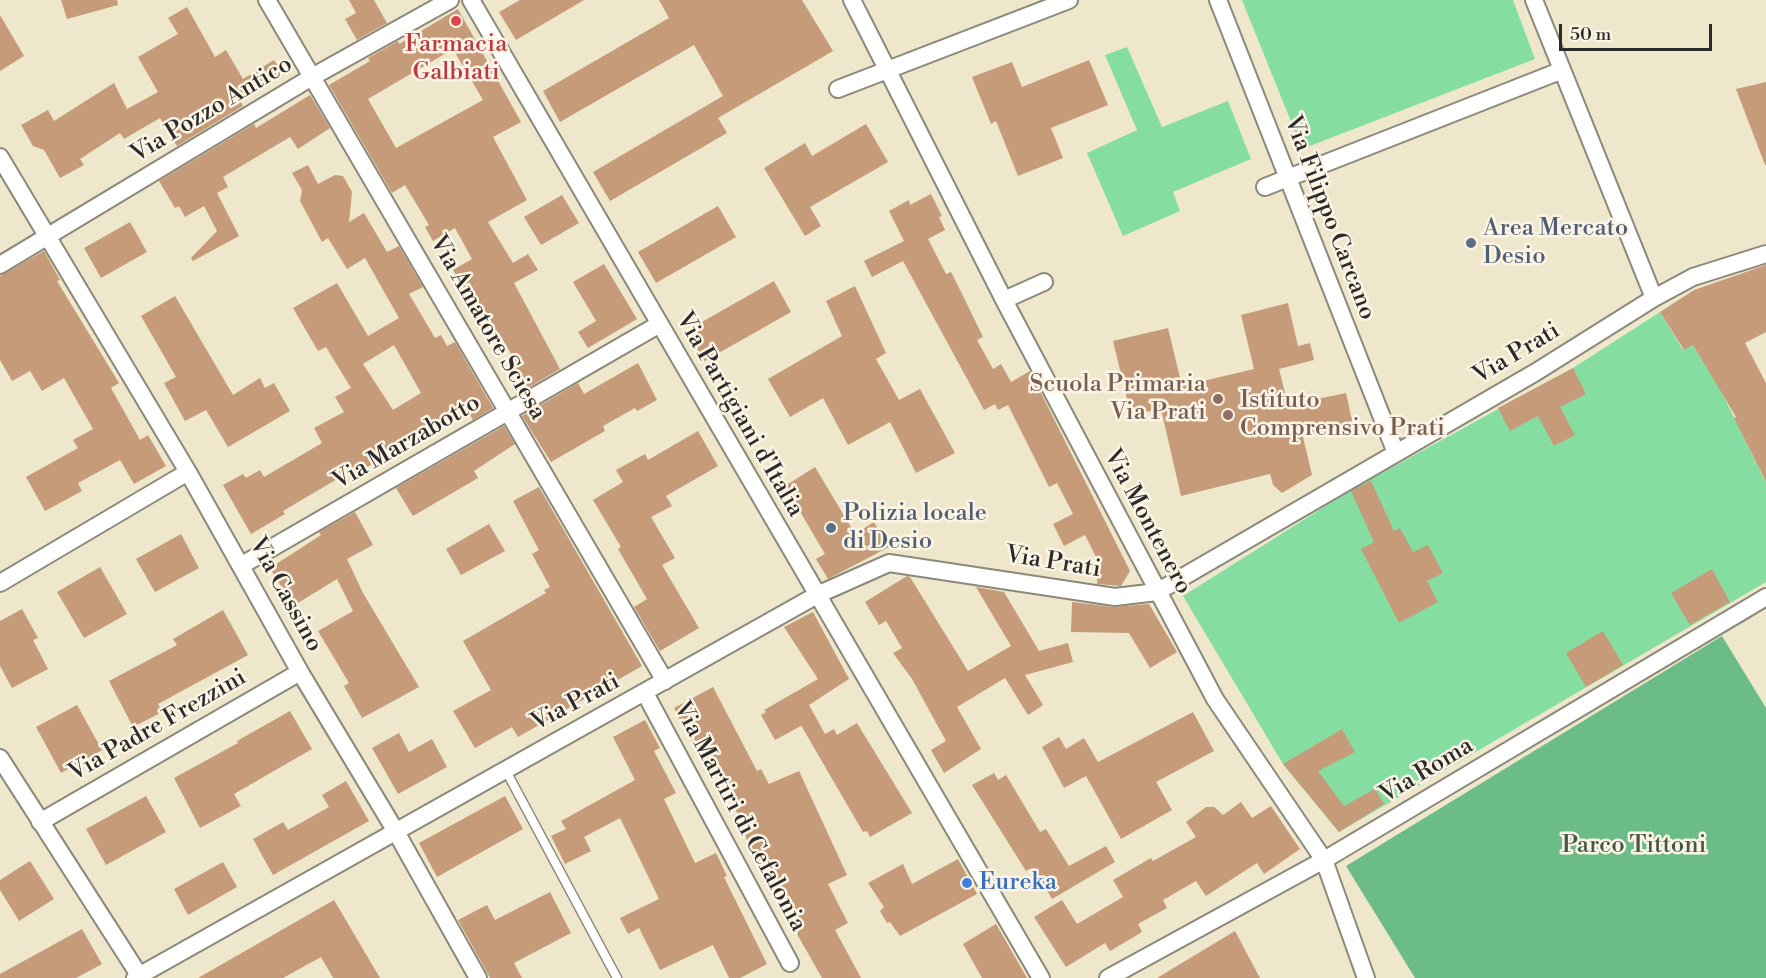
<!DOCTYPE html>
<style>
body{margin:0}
#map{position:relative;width:1766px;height:978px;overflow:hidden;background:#eee7cb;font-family:"Libre Bodoni",serif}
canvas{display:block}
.scale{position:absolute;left:1559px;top:24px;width:153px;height:27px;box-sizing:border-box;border:3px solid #2b2b2b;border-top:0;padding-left:8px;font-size:18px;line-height:21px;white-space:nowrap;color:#2b2b2b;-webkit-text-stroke:4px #fcf5e5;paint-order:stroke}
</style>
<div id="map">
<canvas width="1766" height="978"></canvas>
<div class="scale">50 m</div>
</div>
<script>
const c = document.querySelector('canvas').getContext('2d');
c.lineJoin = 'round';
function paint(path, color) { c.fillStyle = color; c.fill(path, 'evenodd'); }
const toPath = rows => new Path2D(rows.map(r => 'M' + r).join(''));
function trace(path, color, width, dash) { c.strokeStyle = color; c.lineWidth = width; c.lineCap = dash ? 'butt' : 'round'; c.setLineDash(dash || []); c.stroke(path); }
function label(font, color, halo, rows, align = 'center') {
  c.font = font + ' "Libre Bodoni",serif'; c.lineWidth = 5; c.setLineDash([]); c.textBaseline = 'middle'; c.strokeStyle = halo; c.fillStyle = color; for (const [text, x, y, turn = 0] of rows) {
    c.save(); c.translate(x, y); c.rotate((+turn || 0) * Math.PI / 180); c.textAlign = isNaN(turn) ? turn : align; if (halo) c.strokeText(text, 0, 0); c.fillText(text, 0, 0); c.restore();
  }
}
const green = toPath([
 [1242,0,1513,0,1535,59,1302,149],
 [1127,47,1162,127,1228,101,1251,159,1173,192,1180,211,1123,236,1087,153,1137,130,1105,55],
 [1660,312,1683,350,1693,345,1722,393,1766,483,1766,582,1339,832,1283,764,1183,596,1351,490,1573,368]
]);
const forest = toPath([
 [1722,636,1766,708,1766,978,1415,978,1346,866]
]);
const building = toPath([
 [61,0,117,0,118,5,67,19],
 [349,0,374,0,387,23,357,40,345,19,356,13],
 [520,0,584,0,516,40,499,12],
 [659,0,802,0,833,51,718,118,727,133,610,201,593,172,723,96,694,45,560,122,543,91,669,18],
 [187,7,215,57,226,50,243,79,274,60,283,74,240,100,243,106,177,146,160,118,124,139,120,133,80,159,84,165,60,178,44,150,33,146,21,125,48,110,54,121,114,83,127,109,158,92,138,57,178,34,168,18],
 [458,9,521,122,493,137,527,200,488,222,513,263,528,254,538,270,514,283,560,369,526,389,513,368,518,366,499,333,495,336,469,290,466,292,453,270,472,259,455,228,433,241,425,227,429,225,405,185,392,193,329,85,370,61,368,58,398,41,399,44],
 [453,49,483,100,396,148,368,99],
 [0,15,24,56,0,71],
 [1089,60,1108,105,1051,128,1063,158,1018,176,996,121,991,124,972,77,1012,62,1022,87],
 [1766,82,1766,165,1765,165,1736,89],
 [310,95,330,128,298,149,290,137,223,177,228,187,217,193,239,236,193,261,191,258,217,231,204,206,185,217,179,206,175,208,159,181,254,124,256,128],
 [866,124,888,162,810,207,821,226,805,236,764,168,805,143,812,156],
 [308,165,318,184,335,175,343,176,352,192,349,222,364,213,387,252,399,246,423,287,409,294,435,338,441,335,447,346,455,342,493,408,473,420,465,406,375,458,376,462,351,476,349,472,283,511,285,514,251,534,223,485,243,474,246,478,260,470,264,477,322,443,314,428,344,412,335,397,351,388,326,347,318,351,293,308,337,283,368,336,399,318,365,258,347,269,328,238,322,242,300,201,302,190,292,173],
 [394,345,421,393,393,410,363,364],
 [931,194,942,216,939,217,945,230,928,239,946,274,951,272,966,302,983,337,977,340,993,369,1001,364,1011,382,1030,371,1130,571,1121,586,1097,584,1098,561,1085,535,1064,546,1053,524,1073,514,1057,483,1049,487,1008,405,998,410,995,404,984,410,903,261,872,277,864,261,904,241,889,211,909,200,910,205],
 [562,195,579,223,541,245,524,217],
 [718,206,736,237,656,283,638,252],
 [130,222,147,252,101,278,84,248],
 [44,251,60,280,57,281,119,383,111,388,140,440,148,435,166,466,134,484,120,460,78,483,82,491,45,511,26,477,78,448,73,440,93,429,64,378,42,391,30,371,12,381,0,360,0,276],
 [604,264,637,319,588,348,578,332,596,321,573,282],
 [1766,265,1766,332,1745,343,1766,383,1766,482,1734,418,1736,417,1693,345,1684,350,1660,312,1694,290],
 [774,281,791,312,703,362,686,331],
 [855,286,886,353,876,359,899,400,920,389,955,453,916,473,890,422,848,445,823,398,790,417,768,379,842,336,826,301],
 [175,296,233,395,260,378,265,388,274,383,290,411,228,447,206,410,185,421,164,383,176,377,141,316],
 [1288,303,1298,346,1310,343,1314,360,1279,369,1288,405,1346,393,1353,425,1303,437,1312,475,1282,493,1273,485,1270,474,1181,496,1161,409,1131,415,1113,341,1168,328,1182,386,1254,369,1241,315],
 [638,363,657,400,637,411,635,408,603,426,605,431,551,462,522,416,578,383,584,394],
 [1573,368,1586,394,1560,407,1575,435,1554,446,1538,416,1510,431,1498,408],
 [504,426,515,444,474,471,478,478,413,516,396,488],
 [698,431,718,466,666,496,672,506,651,517,675,558,662,565,699,628,660,651,634,607,647,599,618,549,621,547,593,500,623,482,616,470,645,454,648,460],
 [815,467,855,534,874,522,889,547,828,579,816,559,825,554,785,486],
 [1371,481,1394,531,1400,528,1413,552,1428,545,1443,573,1427,581,1438,602,1399,623,1361,549,1374,542,1351,491],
 [539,487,642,666,518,737,512,727,475,748,453,711,491,690,463,641,546,593,544,590,550,587,532,554,539,550,513,501],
 [355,512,373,545,347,559,363,593,419,687,362,718,344,686,349,683,318,631,353,611,337,579,293,606,270,568,321,535,319,532],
 [489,524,505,551,461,575,446,549],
 [181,534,199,568,155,592,136,559],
 [100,567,127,614,84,638,57,592],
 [1712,569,1730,602,1690,625,1671,593],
 [907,576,910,577,968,671,1011,646,976,587,1004,592,1039,651,1068,643,1073,662,1025,675,1043,705,1028,715,1005,678,957,707,981,749,944,773,931,750,946,741,912,679,893,653,902,648,886,621,879,625,865,602],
 [1072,602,1114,607,1149,604,1177,652,1150,668,1129,633,1071,632],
 [22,609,38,638,33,640,48,669,12,688,0,666,0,621],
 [223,610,248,655,158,704,162,712,133,727,109,681,177,645,173,639],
 [813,612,849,679,809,705,825,734,834,729,837,735,857,723,912,813,870,837,867,831,863,832,802,727,801,726,775,740,761,715,766,712,764,710,818,679,784,627],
 [1603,631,1623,665,1586,687,1566,653],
 [713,687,757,771,761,769,769,784,799,771,847,875,828,884,848,923,835,930,861,978,822,978,764,876,766,875,742,831,746,830,732,803,737,800,718,763,706,769,674,708],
 [77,705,102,750,61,773,36,727],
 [290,711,312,749,234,794,241,806,200,828,174,778,238,743,237,741],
 [1193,712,1214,751,1156,782,1172,810,1121,839,1086,776,1064,788,1042,747,1059,737,1066,749,1084,738,1098,762],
 [645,720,660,748,654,751,676,793,664,799,695,863,716,853,727,876,724,877,767,964,740,978,729,978,713,945,660,970,639,928,628,934,620,918,659,899,620,818,584,837,591,851,565,864,551,836,566,829,561,821,635,780,613,737],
 [1342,729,1355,752,1318,771,1344,806,1375,789,1384,804,1339,832,1283,764],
 [399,733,409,752,432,739,447,767,398,794,372,748],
 [994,773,998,780,1006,775,1040,832,1046,829,1069,866,1106,846,1115,862,1052,899,1036,872,1032,875,1029,869,1026,871,972,785],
 [346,781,369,821,273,875,253,839,283,822,288,830,329,807,322,795],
 [146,796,166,832,106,865,86,829],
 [505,796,523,829,437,877,419,843],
 [1241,802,1252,818,1271,806,1300,849,1264,874,1257,863,1206,896,1196,881,1163,900,1167,908,1138,924,1142,932,1110,951,1105,943,1066,967,1034,917,1062,900,1077,924,1123,897,1113,880,1151,858,1153,861,1196,837,1186,822,1206,807,1214,807,1223,815],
 [958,859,977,894,900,936,890,922,887,923,880,911,884,907,868,883,903,864,912,884],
 [30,861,54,899,19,921,0,890,0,880],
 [223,862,237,887,188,915,174,889],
 [550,892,571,933,514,963,522,978,490,978,458,920,487,905,495,920],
 [334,900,380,978,333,978,321,957,283,978,198,978],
 [996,924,1027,978,982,978,963,944],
 [82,929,102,964,76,978,0,978,0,974],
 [1235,931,1260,978,1157,978]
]);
const service = toPath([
 [505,769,617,978]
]);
const minor = toPath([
 [267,0,665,681],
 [471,0,1041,978],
 [852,0,1004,300,1215,699,1324,860,1366,978],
 [1218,0,1396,453],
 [1534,0,1654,298],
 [838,89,1069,0],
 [0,157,188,472,300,672,395,830,478,978],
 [1265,187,1560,71],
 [0,265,312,77,450,0],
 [1004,300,1044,282],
 [242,565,658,325],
 [0,583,188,472],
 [645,693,790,963],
 [0,758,141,978],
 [40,822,300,672],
 [135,978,817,595,889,563,1115,597,1157,592,1536,372,1654,298,1693,277,1766,254],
 [1108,978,1324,860,1766,597]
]);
const markers = [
 [456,21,6,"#e0444e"],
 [1471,243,6,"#5c6f8a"],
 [1218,399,6,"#8d6e63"],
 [1228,415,6,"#8d6e63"],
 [831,528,6,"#5c6f8a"],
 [967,883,6,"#3f7fe0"]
];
const healthNames = [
 ["Farmacia",456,45],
 ["Galbiati",456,73]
];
const streetNames = [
 ["Via Pozzo Antico",212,110,-31],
 ["Via Filippo Carcano",1329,218,69],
 ["Via Amatore Sciesa",487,328,60],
 ["Via Prati",1517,354,-31],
 ["Via Partigiani d'Italia",739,415,60],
 ["Via Marzabotto",407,443,-30],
 ["Via Montenero",1147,522,62],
 ["Via Prati",1053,563,9],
 ["Via Cassino",285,595,61],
 ["Via Prati",576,703,-28],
 ["Via Padre Frezzini",158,726,-30],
 ["Via Roma",1427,771,-31],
 ["Via Martiri di Cefalonia",739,817,62]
];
const serviceNames = [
 ["Area Mercato",1483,229],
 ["Desio",1483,257],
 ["Polizia locale",843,514],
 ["di Desio",843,542]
];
const educationNames = [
 ["Scuola Primaria",1206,385],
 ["Via Prati",1206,413],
 ["Istituto",1240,401,"left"],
 ["Comprensivo Prati",1240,429,"left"]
];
const parkNames = [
 ["Parco Tittoni",1634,846]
];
const shopNames = [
 ["Eureka",979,883]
];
paint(green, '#86dda1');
paint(forest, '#6cbc87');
paint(building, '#c59b7a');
trace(service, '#8c897b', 11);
trace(minor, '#8c897b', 20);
trace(service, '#fff', 8);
trace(minor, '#fff', 16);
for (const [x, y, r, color] of markers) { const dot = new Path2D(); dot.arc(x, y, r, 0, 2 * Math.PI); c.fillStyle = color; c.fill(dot); trace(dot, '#fcf5e5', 2); }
label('24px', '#be3a42', '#fcf5e5', healthNames);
label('24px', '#2b2b2b', '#fcf5e5', streetNames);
label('24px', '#4e5e75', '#fcf5e5', serviceNames, 'left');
label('24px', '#785e54', '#fcf5e5', educationNames, 'right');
label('24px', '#425848', '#fcf5e5', parkNames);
label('24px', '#366cbe', '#fcf5e5', shopNames, 'left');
</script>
